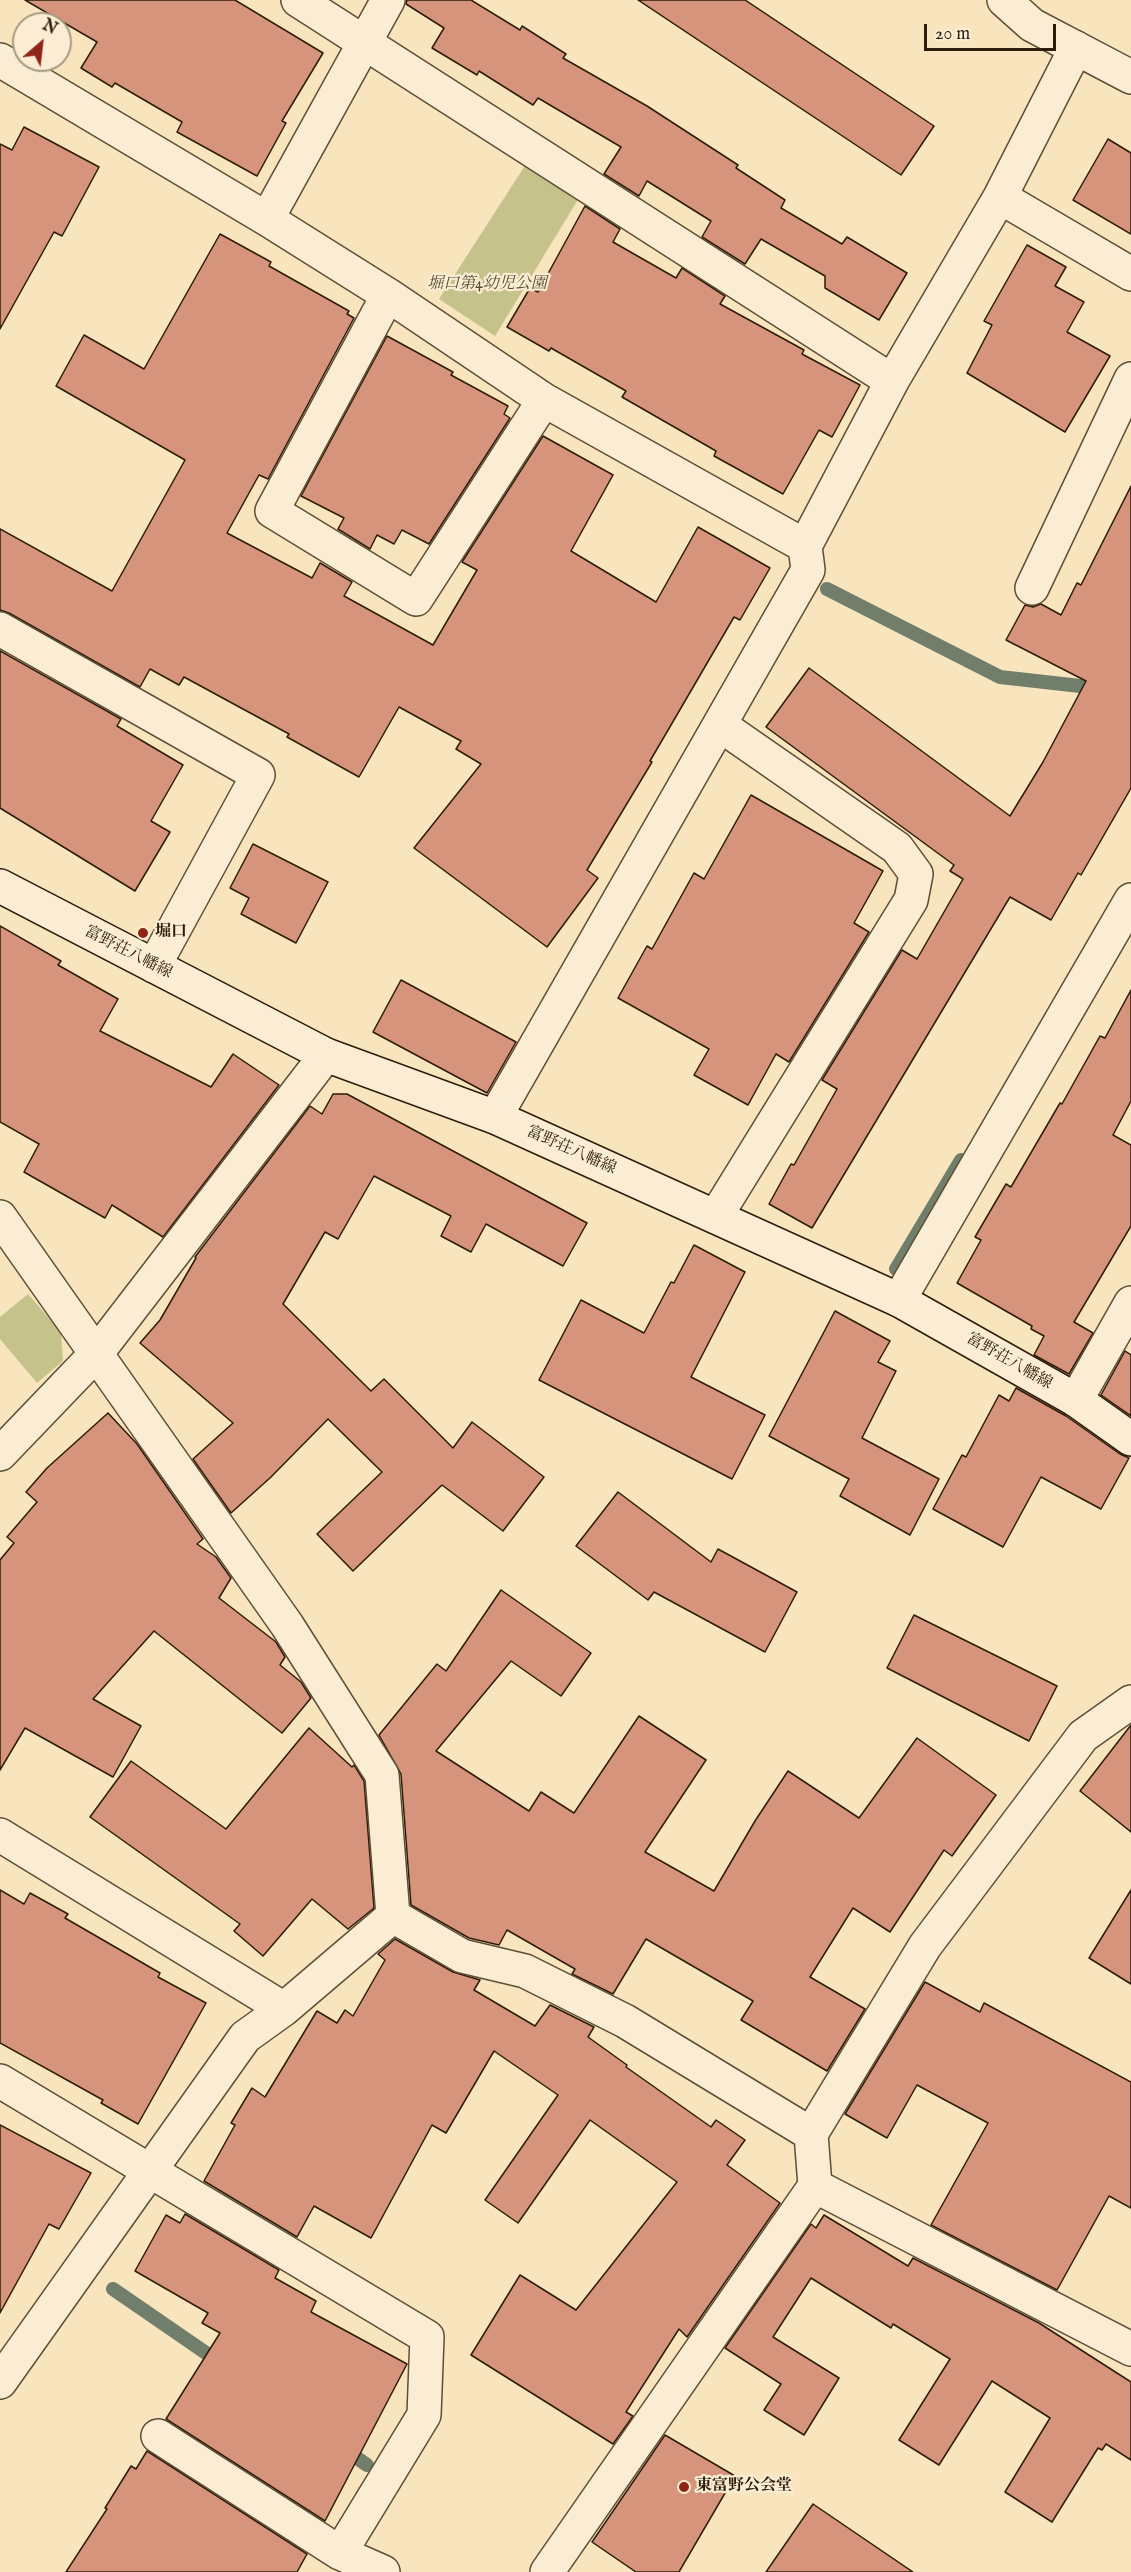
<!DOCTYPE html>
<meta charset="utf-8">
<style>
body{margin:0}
#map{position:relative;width:1131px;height:2572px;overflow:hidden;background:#f8e4bd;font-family:"IM FELL English",serif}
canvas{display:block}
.north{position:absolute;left:12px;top:12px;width:60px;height:60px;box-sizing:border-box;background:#faedd4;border:2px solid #a89983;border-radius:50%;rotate:28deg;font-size:16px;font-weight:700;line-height:24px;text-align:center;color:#2c1c09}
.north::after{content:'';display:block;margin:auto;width:21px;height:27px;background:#8f2418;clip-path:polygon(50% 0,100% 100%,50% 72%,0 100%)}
.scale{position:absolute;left:924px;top:24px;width:132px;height:27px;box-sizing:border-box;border:3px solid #2c1c09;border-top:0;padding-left:8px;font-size:18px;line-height:21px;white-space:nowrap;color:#2c1c09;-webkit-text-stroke:4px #faedd4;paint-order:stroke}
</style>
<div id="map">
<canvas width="1131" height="2572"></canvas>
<div class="north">N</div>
<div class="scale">20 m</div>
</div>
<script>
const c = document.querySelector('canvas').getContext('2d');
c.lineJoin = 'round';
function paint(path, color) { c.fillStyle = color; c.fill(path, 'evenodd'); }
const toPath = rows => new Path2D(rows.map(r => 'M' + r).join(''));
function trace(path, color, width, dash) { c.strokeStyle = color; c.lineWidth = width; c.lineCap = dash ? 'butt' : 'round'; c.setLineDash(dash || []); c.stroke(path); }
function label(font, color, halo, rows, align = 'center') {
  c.font = font + ' "IM FELL English","Noto Serif JP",serif'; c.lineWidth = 4.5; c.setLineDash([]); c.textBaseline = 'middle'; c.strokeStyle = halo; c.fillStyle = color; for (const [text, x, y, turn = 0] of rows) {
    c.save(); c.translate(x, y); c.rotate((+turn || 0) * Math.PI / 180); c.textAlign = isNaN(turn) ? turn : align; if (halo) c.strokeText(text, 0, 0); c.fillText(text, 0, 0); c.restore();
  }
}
const green = toPath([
 [528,161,582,193,495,336,439,299],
 [28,1294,61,1332,63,1361,37,1383,0,1339,0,1317]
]);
const stream = toPath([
 [827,589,1000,677,1089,687,1131,683],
 [896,1269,961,1160],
 [113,2289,222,2364],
 [344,2449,367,2465]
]);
const building = toPath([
 [25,0,235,0,323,53,282,121,286,123,257,176,177,132,182,122,115,83,112,87,81,68,97,42,25,0],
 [407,0,471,0,520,30,522,26,566,54,563,58,647,106,738,165,736,168,785,200,781,208,842,244,847,237,907,273,879,320,825,288,825,276,761,239,745,264,702,237,711,221,647,181,639,196,604,174,621,147,538,98,533,105,479,71,477,75,432,48,444,28,406,4,407,0],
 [638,0,745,0,934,126,901,175,638,0],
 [24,127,99,167,62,236,54,232,0,329,0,144,12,150,24,127],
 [1108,139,1131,153,1131,234,1073,200,1108,139],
 [585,206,620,229,613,242,676,278,682,268,725,296,720,304,804,350,802,354,860,385,832,437,819,430,783,494,714,456,716,451,622,397,626,391,551,348,549,351,507,327,530,288,538,292,585,206],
 [220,234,271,262,269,266,349,311,347,314,354,318,268,479,259,475,227,533,312,578,320,563,352,582,344,596,433,645,477,570,462,562,543,436,613,475,571,551,656,602,698,527,770,568,740,620,734,617,650,761,652,762,587,870,598,878,547,947,414,848,481,764,456,749,461,741,399,707,359,777,287,737,289,734,184,677,179,685,150,669,140,687,9,613,0,610,0,529,112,591,185,460,56,386,84,335,144,369,220,234],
 [1027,245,1066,267,1055,286,1084,302,1067,332,1110,356,1065,432,967,373,992,325,984,321,1027,245],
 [387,336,453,372,451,375,508,406,504,414,510,418,429,544,402,530,394,544,377,535,370,549,338,529,344,518,301,496,387,336],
 [1131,486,1131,788,1081,875,1078,873,1051,920,1010,897,812,1228,769,1204,791,1164,794,1165,837,1089,822,1080,902,950,917,959,963,879,950,871,954,865,766,727,809,668,1010,816,1043,762,1086,681,1006,640,1025,605,1033,607,1041,604,1061,615,1077,583,1081,585,1131,486],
 [0,651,121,719,117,726,183,765,151,821,170,832,135,891,0,808,0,651],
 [751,795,883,871,854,923,869,932,789,1062,776,1054,748,1105,694,1075,709,1049,618,998,647,946,652,949,694,873,704,879,751,795],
 [253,844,328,882,296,943,241,914,249,898,230,888,253,844],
 [0,926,61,961,58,965,118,999,100,1031,211,1087,233,1054,279,1085,163,1237,112,1205,105,1218,24,1172,39,1144,0,1122,0,926],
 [401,980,516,1042,487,1093,373,1032,401,980],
 [1131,990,1131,1101,1113,1135,1131,1145,1131,1226,1074,1322,1093,1333,1069,1374,1034,1355,1044,1336,1031,1329,1032,1326,957,1283,981,1240,975,1237,1006,1184,1011,1187,1060,1103,1062,1104,1100,1036,1105,1038,1131,990],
 [333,1094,347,1094,587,1223,563,1266,486,1224,471,1252,441,1236,451,1216,374,1176,338,1239,325,1232,283,1304,371,1391,384,1379,453,1448,472,1422,544,1477,503,1531,442,1485,353,1571,317,1534,382,1472,328,1419,271,1477,231,1513,193,1459,233,1423,140,1343,160,1320,196,1258,195,1257,310,1106,322,1114,333,1094],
 [694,1245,745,1272,691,1377,765,1415,732,1479,539,1380,581,1300,644,1333,671,1282,674,1283,694,1245],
 [835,1311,890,1341,878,1362,896,1371,862,1438,939,1479,910,1535,840,1496,849,1479,769,1436,835,1311],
 [1125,1351,1131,1355,1131,1416,1101,1395,1125,1351],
 [1016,1388,1066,1416,1120,1454,1129,1458,1101,1509,1041,1477,1003,1547,933,1509,962,1455,966,1457,999,1395,1009,1401,1016,1388],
 [108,1413,137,1444,203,1539,197,1544,216,1557,231,1578,219,1598,276,1642,285,1657,280,1665,301,1682,311,1698,282,1733,154,1631,93,1699,141,1726,113,1777,25,1728,0,1770,0,1560,14,1543,7,1537,37,1502,26,1492,47,1468,108,1413],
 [618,1492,711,1562,718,1549,797,1592,765,1652,654,1592,648,1600,576,1546,618,1492],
 [501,1590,591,1653,561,1696,511,1661,436,1751,529,1811,541,1792,574,1813,639,1716,706,1760,645,1852,714,1891,755,1821,788,1771,859,1818,917,1738,996,1795,952,1856,944,1850,890,1932,853,1908,810,1977,865,2009,827,2071,741,2020,753,2001,646,1939,613,1994,572,1974,575,1969,507,1930,499,1945,469,1938,411,1905,401,1774,379,1735,437,1664,446,1671,501,1590],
 [914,1615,1057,1686,1029,1741,887,1668,914,1615],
 [1131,1725,1131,1832,1080,1791,1131,1725],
 [309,1728,352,1767,354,1765,364,1781,374,1908,348,1929,312,1899,263,1956,234,1931,240,1924,90,1817,131,1761,226,1829,309,1728],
 [0,1890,24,1904,30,1893,68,1914,65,1918,160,1973,158,1977,206,2003,138,2124,101,2103,103,2100,0,2043,0,1890],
 [1131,1890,1131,1984,1089,1958,1131,1890],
 [395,1939,453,1972,480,1980,474,1990,535,2026,550,2005,594,2027,588,2037,627,2065,626,2067,711,2127,716,2120,745,2140,727,2165,780,2203,687,2337,679,2329,626,2412,633,2416,613,2444,471,2355,520,2275,576,2310,677,2182,590,2120,518,2223,485,2200,558,2095,494,2051,446,2133,432,2125,371,2238,314,2206,297,2237,204,2181,235,2125,231,2123,252,2088,265,2097,317,2011,337,2023,345,2010,353,2016,385,1960,378,1954,395,1939],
 [925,1982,980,2012,984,2003,1131,2082,1131,2208,1109,2196,1057,2290,931,2225,988,2123,917,2085,887,2138,845,2114,925,1982],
 [0,2125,91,2173,59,2229,49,2224,0,2313,0,2125],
 [185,2214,279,2270,275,2278,316,2301,311,2312,407,2364,325,2521,166,2419,220,2333,202,2323,208,2313,135,2271,166,2215,180,2223,185,2214],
 [824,2215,908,2266,913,2258,1039,2323,1131,2382,1131,2460,1106,2444,1102,2450,1098,2448,1052,2522,1005,2492,1050,2418,992,2381,939,2465,899,2440,950,2359,893,2324,891,2328,811,2278,773,2337,839,2378,804,2435,764,2410,781,2384,725,2348,811,2224,816,2228,824,2215],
 [665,2435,735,2476,679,2572,636,2572,592,2542,665,2435],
 [147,2451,307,2554,297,2572,66,2572,107,2509,105,2508,131,2466,136,2469,147,2451],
 [813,2504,913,2572,766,2572,813,2504]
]);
const minor = toPath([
 [298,0,892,381],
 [0,60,267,219,388,295,544,400,805,546],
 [1000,197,1131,274],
 [267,219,388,0],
 [388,295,272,511,416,599,544,400],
 [1032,588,1131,379],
 [0,629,258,775,154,966],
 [495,1117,808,570,805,546,892,381,1000,197,1076,48],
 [716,1216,911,900,916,874,897,848,720,725],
 [0,1217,287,1625,382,1775,393,1916,284,2009,245,2037,0,2382],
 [899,1300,1131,900],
 [1076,1400,1131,1303],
 [0,1454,96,1354,326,1055],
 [0,1835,284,2009],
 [393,1916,462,1956,525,1971,625,2021,811,2134],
 [0,2081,427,2337,424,2415,340,2553,383,2572],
 [815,2186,1131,2349],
 [158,2436,340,2553],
 [547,2572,815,2186,811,2134,925,1946,1083,1736,1131,1702]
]);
const tertiary = toPath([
 [1004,0,1032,25,1131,77]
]);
const secondary = toPath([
 [0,886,326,1055,495,1117,899,1300,1076,1400,1131,1439]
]);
const markers = [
 [143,933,6,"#8f2418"],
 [684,2487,6,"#8f2418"]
];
const parkNames = [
 ["堀口第4幼児公園",487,285]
];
const poiNames = [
 ["堀口",155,933],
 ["東富野公会堂",696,2487]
];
const streetNames = [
 ["富野荘八幡線",128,953,27],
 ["富野荘八幡線",571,1151,24],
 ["富野荘八幡線",1009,1362,30]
];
paint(green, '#c5c28c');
trace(stream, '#707e6b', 14);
paint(building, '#d6947c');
trace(building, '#2c1c09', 1.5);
trace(minor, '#5f4e36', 36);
trace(tertiary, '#5f4e36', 36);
trace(secondary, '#2c1c09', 36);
trace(minor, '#faedd4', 33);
trace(tertiary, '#faedd4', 33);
trace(secondary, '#faedd4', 33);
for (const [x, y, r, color] of markers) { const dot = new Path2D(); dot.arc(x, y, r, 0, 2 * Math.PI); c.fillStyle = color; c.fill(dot); trace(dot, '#faedd4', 2); }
label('italic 16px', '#5a4e30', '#faedd4', parkNames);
label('bold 16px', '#2c1c09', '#faedd4', poiNames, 'left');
label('16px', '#2c1c09', '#faedd4', streetNames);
</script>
